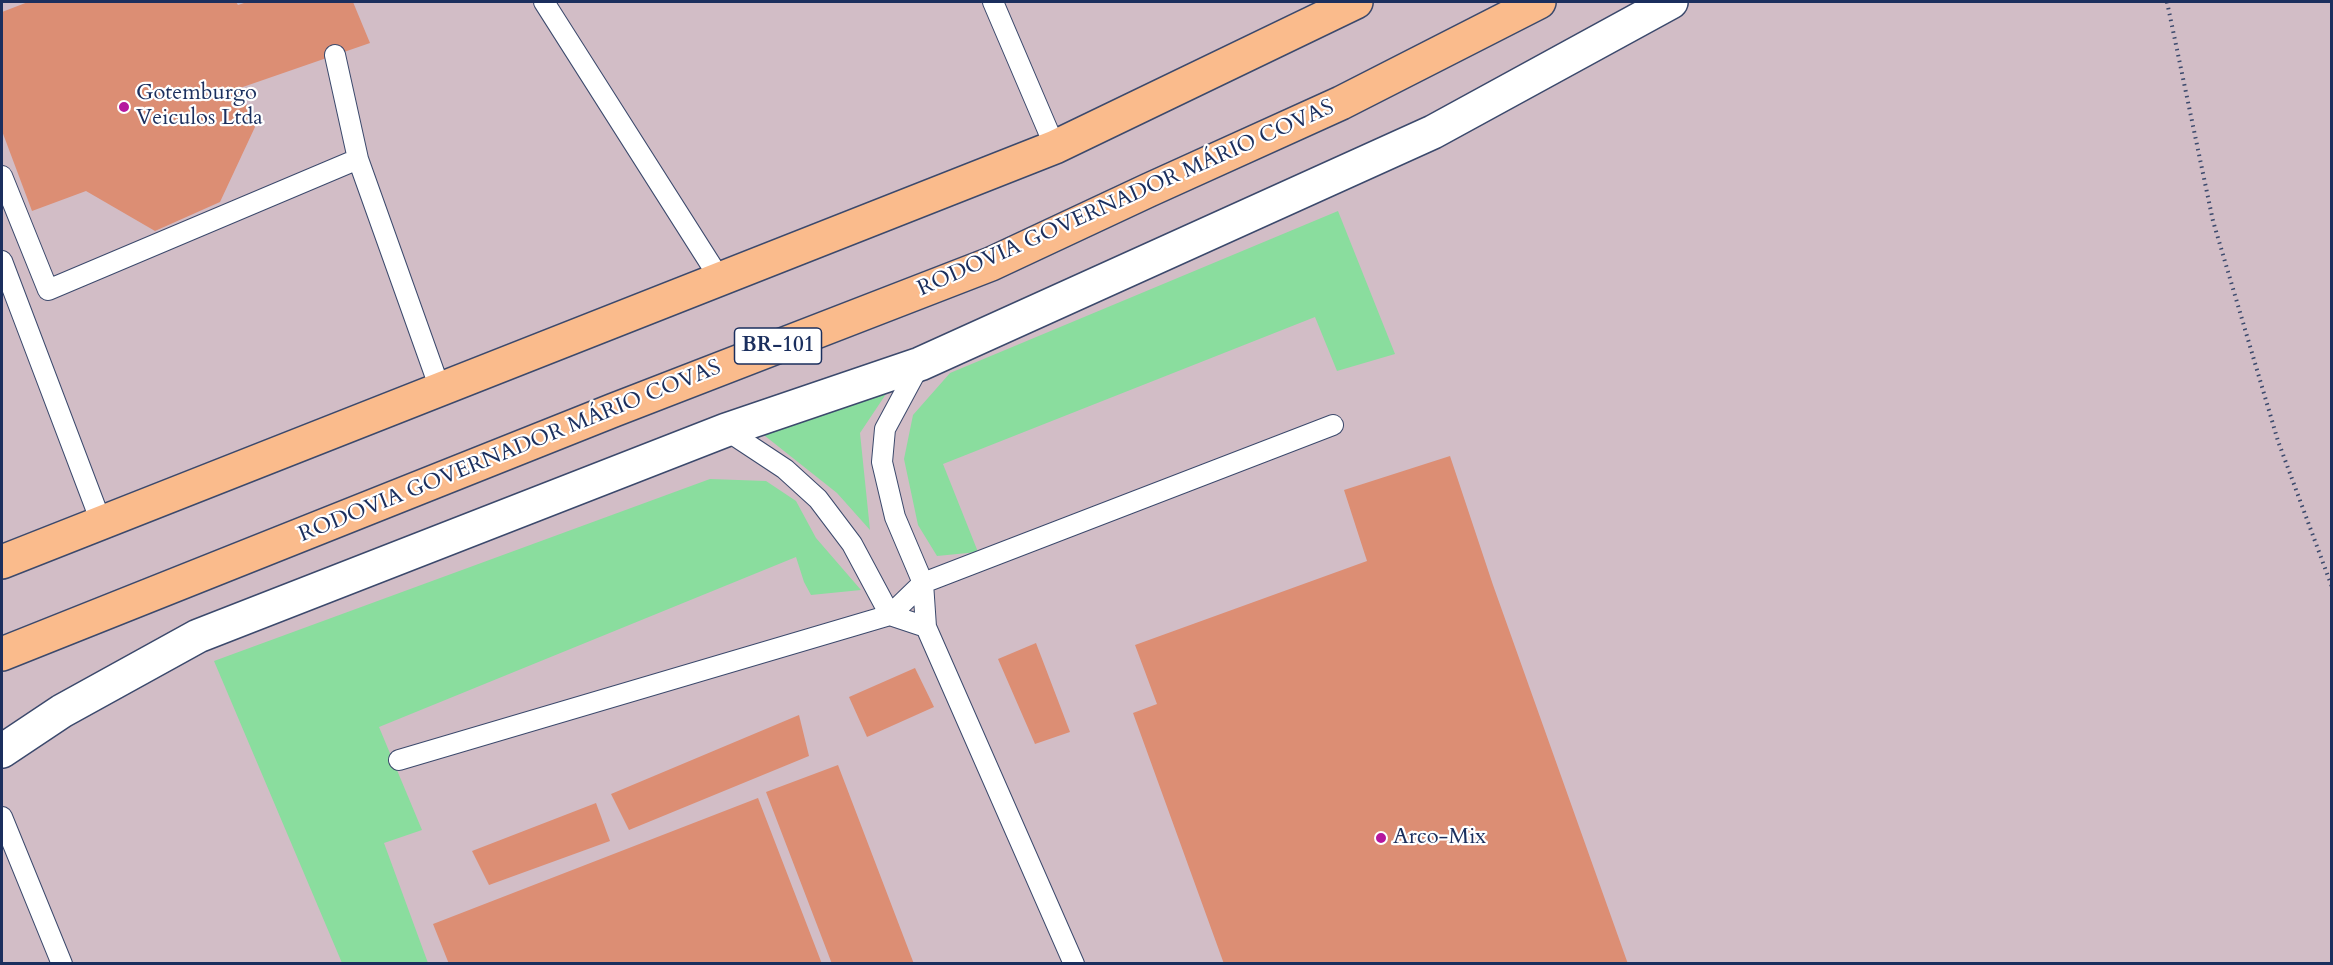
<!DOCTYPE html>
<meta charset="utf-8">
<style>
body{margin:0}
#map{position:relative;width:2333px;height:965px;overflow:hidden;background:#f3dabc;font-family:Cardo,serif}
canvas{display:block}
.frame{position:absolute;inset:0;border:3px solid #1b2f5e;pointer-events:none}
</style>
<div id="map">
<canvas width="2333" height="965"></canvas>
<div class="frame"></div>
</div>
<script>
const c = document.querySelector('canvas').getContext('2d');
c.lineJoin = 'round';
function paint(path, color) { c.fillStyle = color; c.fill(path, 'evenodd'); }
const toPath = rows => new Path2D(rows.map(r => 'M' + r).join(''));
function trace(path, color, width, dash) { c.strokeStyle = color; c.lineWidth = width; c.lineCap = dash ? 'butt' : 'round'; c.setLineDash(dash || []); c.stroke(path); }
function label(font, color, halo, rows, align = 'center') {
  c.font = font + ' Cardo,serif'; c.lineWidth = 4.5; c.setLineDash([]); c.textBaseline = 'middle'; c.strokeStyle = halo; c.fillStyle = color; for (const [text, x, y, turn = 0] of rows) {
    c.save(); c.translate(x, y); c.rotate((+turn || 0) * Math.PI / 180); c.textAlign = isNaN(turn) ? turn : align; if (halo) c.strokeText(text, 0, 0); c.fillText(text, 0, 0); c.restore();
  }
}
const industrial = toPath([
 [2,2,2331,2,2331,963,2,964]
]);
const green = toPath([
 [1338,211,1395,354,1337,371,1315,317,943,464,978,552,937,556,918,525,904,459,913,415,950,373],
 [890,388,860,433,870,530,837,493,755,428],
 [710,479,766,481,796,501,816,538,861,590,811,595,804,582,796,557,379,727,422,830,384,843,428,963,342,963,214,661]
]);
const building = toPath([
 [28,2,236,2,238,5,247,2,353,2,370,43,240,88,255,127,220,202,155,231,86,191,32,211,2,131,2,12],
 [1450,456,1493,585,1628,964,1224,964,1133,713,1157,704,1135,645,1367,561,1344,490],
 [1036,643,1070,732,1035,744,998,659],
 [915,668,934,707,867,737,849,697],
 [799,715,809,756,629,830,611,794],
 [838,765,914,964,832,964,766,792],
 [758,798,822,964,449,964,433,924],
 [596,803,610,841,489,885,472,851]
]);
const path = toPath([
 [2167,2,2213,221,2278,441,2332,587]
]);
const lane = toPath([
 [544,2,720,279],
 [993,2,1055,147],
 [335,55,358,159,440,389],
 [2,176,48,290,358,159],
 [2,261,101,522],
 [920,364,885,429,882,462,895,517,923,583,926,627,1074,964],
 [726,430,785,469,818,499,852,544,890,615,926,627],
 [399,760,890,615,923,583,1333,425],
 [2,817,62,964]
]);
const street = toPath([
 [2,751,62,711,198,636,726,430,920,364,1433,132,1671,2]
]);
const highway = toPath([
 [2,562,1055,147,1356,2],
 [2,654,614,410,991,264,1149,190,1341,103,1539,2]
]);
const markers = [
 [124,107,6,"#b5179e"],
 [1381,838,6,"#b5179e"]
];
const shields = [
 [778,346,87]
];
const shieldNames = [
 ["BR-101",778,346]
];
const poiNames = [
 ["Gotemburgo",136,94],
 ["Veiculos Ltda",136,119],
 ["Arco-Mix",1393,838]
];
const streetNames = [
 ["RODOVIA GOVERNADOR MÁRIO COVAS",1126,199,-24],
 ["RODOVIA GOVERNADOR MÁRIO COVAS",510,452,-22]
];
paint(industrial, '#d2bdc6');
paint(green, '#8add9e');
paint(building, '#dc8e74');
trace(lane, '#3b496c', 22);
trace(street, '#3b496c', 36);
trace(highway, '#3b496c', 36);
trace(path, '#3b496c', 4, [1.5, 4.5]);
trace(lane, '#fff', 20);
trace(street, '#fff', 33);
trace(highway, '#fabb8c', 33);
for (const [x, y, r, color] of markers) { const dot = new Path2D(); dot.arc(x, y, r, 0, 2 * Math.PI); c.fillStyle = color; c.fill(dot); trace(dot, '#fff', 2); }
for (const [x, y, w] of shields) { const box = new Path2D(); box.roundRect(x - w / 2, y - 18, w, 36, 4.5); c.fillStyle = '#fff'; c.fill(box); trace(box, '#1b2f5e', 1.5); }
label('bold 21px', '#1b2f5e', null, shieldNames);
label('22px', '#1b2f5e', '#fff', poiNames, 'left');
label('22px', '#1b2f5e', '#fff', streetNames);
</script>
